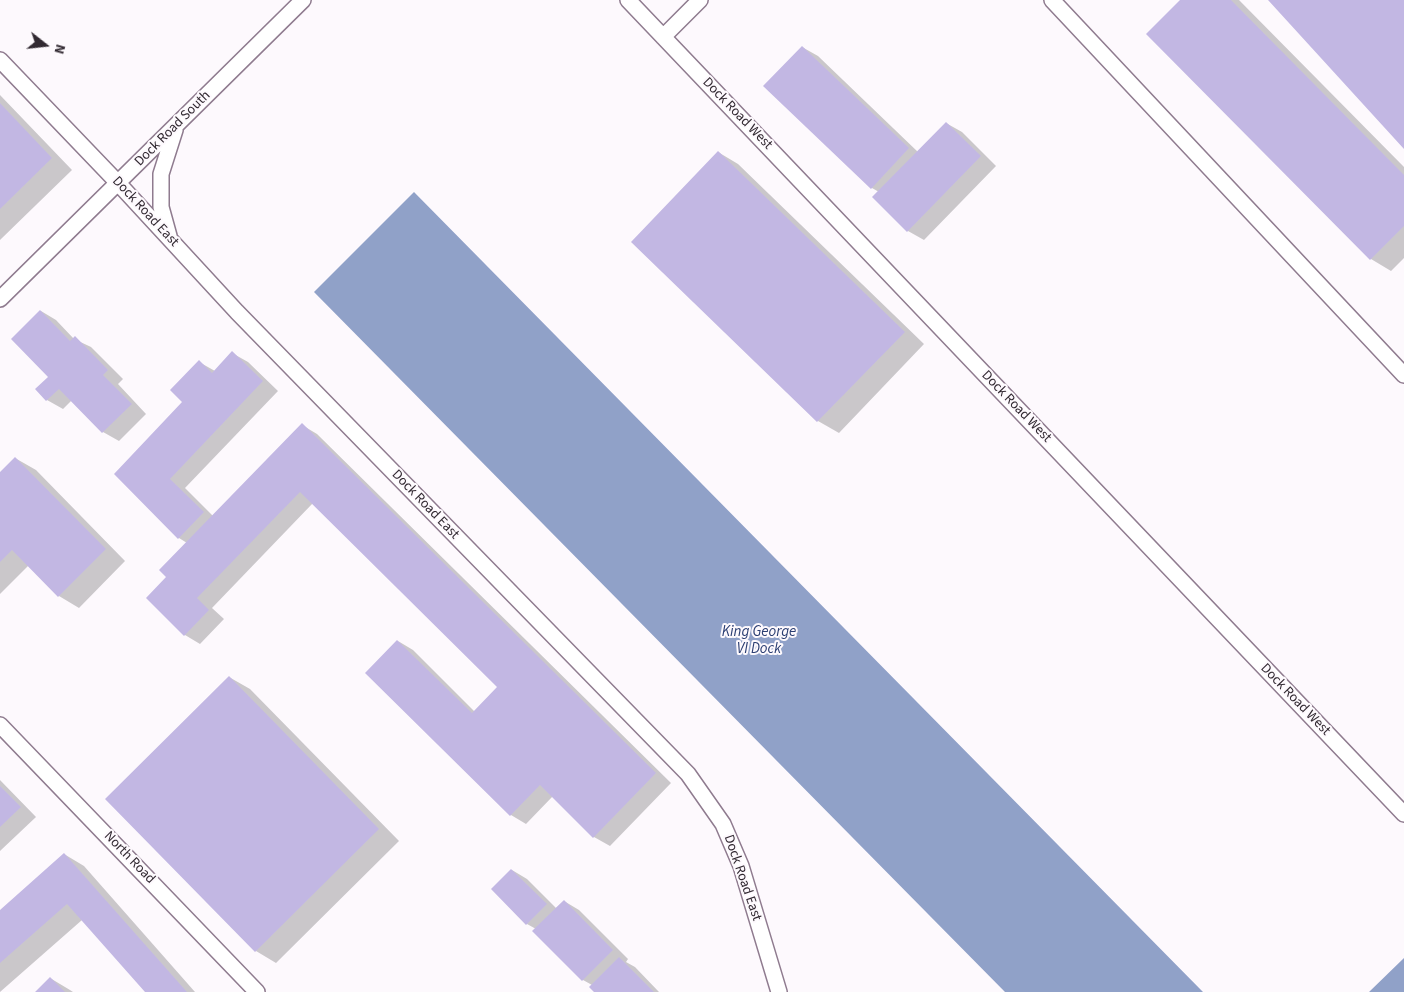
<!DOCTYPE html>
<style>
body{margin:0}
#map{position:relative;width:1404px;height:992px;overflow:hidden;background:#fdf9fd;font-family:"Source Sans 3",sans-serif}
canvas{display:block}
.north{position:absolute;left:20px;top:20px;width:50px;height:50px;-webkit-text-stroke:4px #fdf9fd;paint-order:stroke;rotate:106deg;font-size:14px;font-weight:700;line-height:20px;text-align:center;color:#312931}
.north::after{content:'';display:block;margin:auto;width:18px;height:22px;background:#312931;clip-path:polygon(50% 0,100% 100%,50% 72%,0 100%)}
</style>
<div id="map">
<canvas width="1404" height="992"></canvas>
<div class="north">N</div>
</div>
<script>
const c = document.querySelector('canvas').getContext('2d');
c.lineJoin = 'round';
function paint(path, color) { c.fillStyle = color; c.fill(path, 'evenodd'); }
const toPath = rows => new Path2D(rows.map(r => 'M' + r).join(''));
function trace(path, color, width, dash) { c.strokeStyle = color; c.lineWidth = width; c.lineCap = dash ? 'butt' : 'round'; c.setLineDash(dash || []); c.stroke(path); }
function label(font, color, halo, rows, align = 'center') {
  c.font = font + ' "Source Sans 3",sans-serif'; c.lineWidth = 4; c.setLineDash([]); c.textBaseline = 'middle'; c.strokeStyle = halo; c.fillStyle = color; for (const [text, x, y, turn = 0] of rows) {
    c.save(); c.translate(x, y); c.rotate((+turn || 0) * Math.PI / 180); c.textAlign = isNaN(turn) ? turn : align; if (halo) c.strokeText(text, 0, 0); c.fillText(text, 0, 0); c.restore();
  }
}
const water = toPath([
 [414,192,1203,992,1005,992,314,292],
 [1404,958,1404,992,1369,992]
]);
const shadow = toPath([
 [1181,0,1239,0,1404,167,1404,258,1391,271,1371,259],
 [802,47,818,56,918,152,946,123,962,132,996,166,924,240,908,231,874,197,879,192,872,188],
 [0,95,72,170,0,240],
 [718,152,738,164,924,344,839,433,818,421,632,242],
 [41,311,56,320,74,339,91,347,123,379,118,384,146,414,119,441,103,432,72,400,63,409,47,400,37,389,50,377],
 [232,353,248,362,278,391,185,488,213,516,302,425,317,434,671,783,610,846,594,837,553,796,526,824,511,815,398,641,413,650,475,712,499,687,313,503,212,608,224,619,200,644,185,635,168,577,187,543,179,538,116,474,184,402,199,362,215,371],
 [15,458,36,470,125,561,79,608,59,596,29,565,0,594,0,474],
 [229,677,250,689,399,841,276,963,256,951,107,799],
 [0,780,36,817,0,851],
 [64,854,84,866,195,992,147,992,82,920,0,992,0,911],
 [512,870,527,879,556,908,564,901,579,910,628,959,626,962,635,967,659,992,596,992,592,985,583,980,534,931,536,929,527,924],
 [50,978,70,990,73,992,36,992]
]);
const building = toPath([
 [1180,0,1231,0,1404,175,1404,226,1370,260,1146,34],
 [1268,0,1404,0,1404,149],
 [802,46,909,148,871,189,763,86],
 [0,103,52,158,0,209],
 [946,122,981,156,907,232,872,197],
 [718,151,905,332,817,422,631,242],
 [40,310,70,341,75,336,108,370,103,375,132,404,102,433,59,389,46,401,35,389,48,377,11,339],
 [232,351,263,381,170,479,204,512,178,539,114,474,182,402,170,390,199,360,212,373],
 [302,423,656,773,593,838,540,785,510,816,365,673,397,640,472,713,497,687,300,492,197,598,209,610,184,636,146,598,166,577,159,570],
 [15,457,106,549,58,597,12,550,0,562,0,472],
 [229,676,379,829,255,952,105,799],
 [0,786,21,807,0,827],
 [64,853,187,992,145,992,67,904,0,963,0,910],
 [511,869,547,904,526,925,491,889],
 [564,900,613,950,582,981,532,931],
 [619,957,654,992,594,992,589,987],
 [50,977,65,992,35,992]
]);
const lane = toPath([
 [628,0,1404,814],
 [1052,0,1404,375],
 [663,37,700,0],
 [0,60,118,183,237,312,688,774,723,824,741,866,779,992],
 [169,236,161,207,161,174,175,130],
 [0,299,303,0],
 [0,725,257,992]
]);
const streetNames = [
 ["Dock Road West",737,114,46],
 ["Dock Road South",173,129,-45],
 ["Dock Road East",145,212,47],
 ["Dock Road West",1016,407,46],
 ["Dock Road East",425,505,46],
 ["Dock Road West",1295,700,46],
 ["North Road",129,858,46],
 ["Dock Road East",742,878,71]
];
const waterNames = [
 ["King George",759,633],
 ["VI Dock",759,650]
];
paint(water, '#90a1c8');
paint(shadow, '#0003');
paint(building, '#c2b7e3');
trace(lane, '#8f7b8f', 18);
trace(lane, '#fff', 15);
label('14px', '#312931', '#fdf9fd', streetNames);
label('italic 15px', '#2b3e72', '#fdf9fd', waterNames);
</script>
